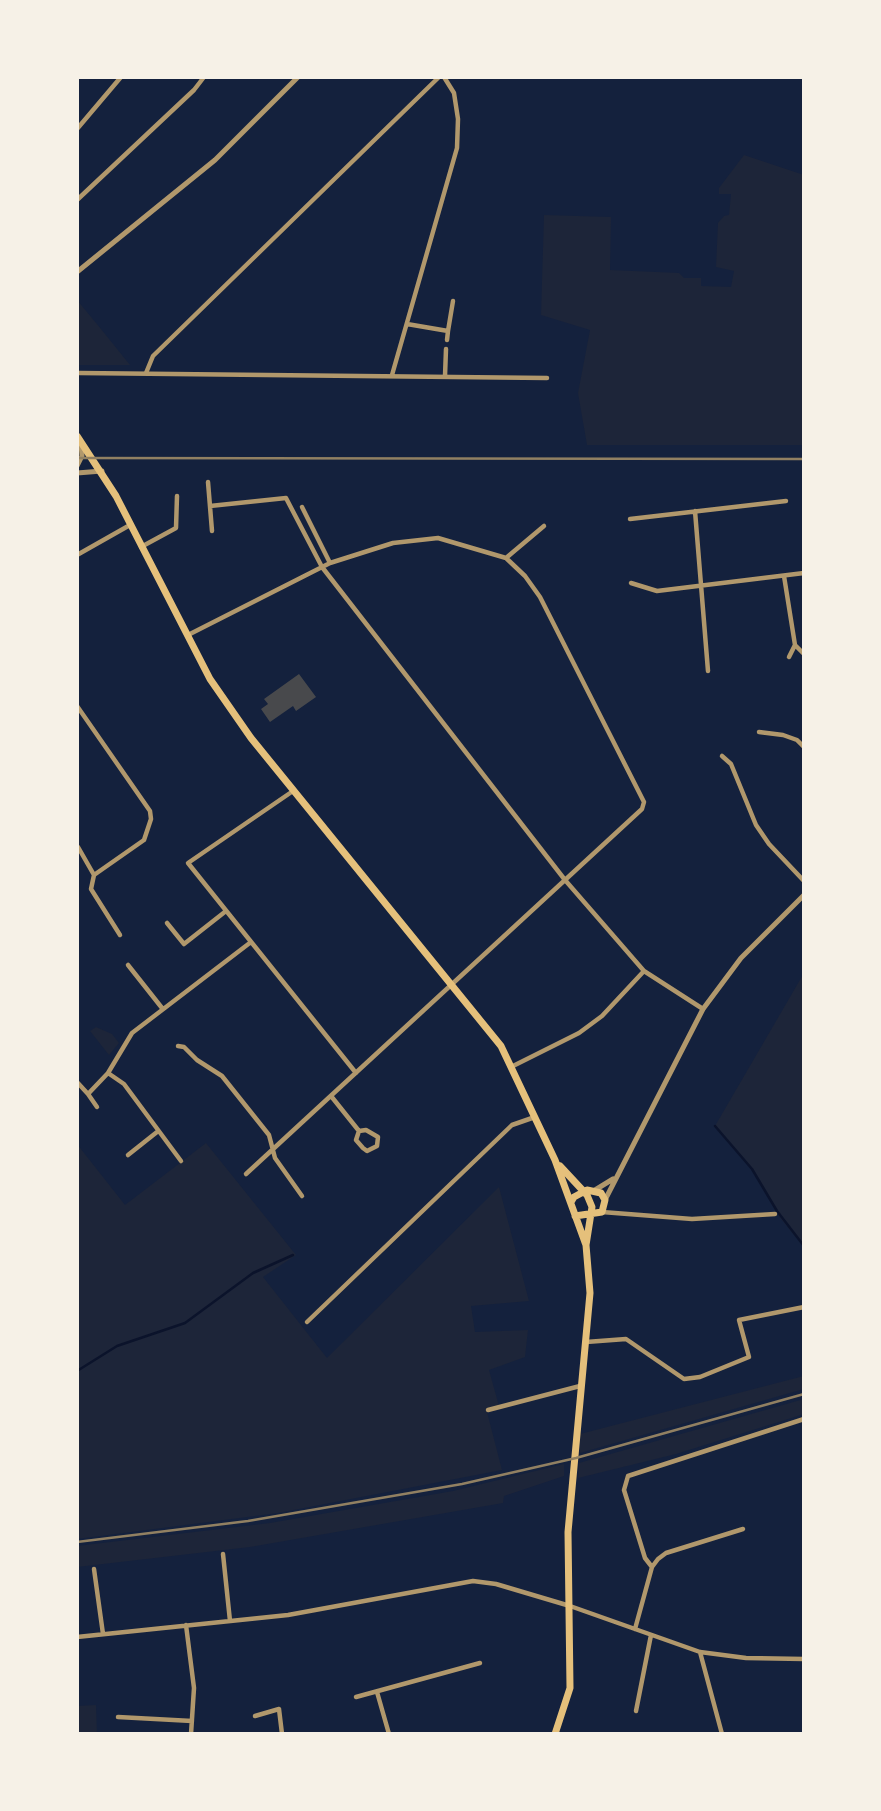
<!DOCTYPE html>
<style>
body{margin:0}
#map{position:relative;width:881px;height:1811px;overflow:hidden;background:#14213d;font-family:Arial,sans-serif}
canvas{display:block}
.frame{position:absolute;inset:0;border:79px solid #f6f1e7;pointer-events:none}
</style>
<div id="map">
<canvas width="881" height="1811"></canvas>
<div class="frame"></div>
</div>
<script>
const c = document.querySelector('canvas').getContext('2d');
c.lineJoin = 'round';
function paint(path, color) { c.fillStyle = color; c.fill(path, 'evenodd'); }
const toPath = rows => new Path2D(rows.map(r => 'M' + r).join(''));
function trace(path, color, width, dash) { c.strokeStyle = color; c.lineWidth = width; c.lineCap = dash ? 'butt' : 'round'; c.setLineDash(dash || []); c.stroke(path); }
const green = toPath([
 [744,155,804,175,804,445,587,445,578,393,590,330,541,315,544,215,611,217,610,270,679,273,684,278,701,278,701,286,731,287,734,271,716,267,718,223,724,216,729,215,731,194,719,194,719,188],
 [77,300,101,329,130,365,77,365],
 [804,973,804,1247,781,1219,752,1169,715,1126],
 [96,1027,112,1034,119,1043,109,1055,90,1031],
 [206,1143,296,1255,263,1277,327,1358,499,1187,529,1301,471,1306,475,1332,528,1330,525,1357,489,1370,499,1406,487,1412,502,1470,278,1513,77,1539,77,1144,125,1205],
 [804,1376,804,1389,580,1453,580,1434],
 [804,1399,804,1414,676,1454,578,1478,579,1463],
 [564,1464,564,1476,504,1496,503,1503,250,1547,77,1567,77,1546,270,1523,453,1491],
 [96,1705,97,1734,77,1734,77,1706]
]);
const stream = toPath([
 [715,1126,752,1169,777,1211,804,1246],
 [77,1371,117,1346,185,1323,253,1273,293,1255]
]);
const building = toPath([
 [299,674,316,697,296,711,293,706,270,722,261,709,268,704,264,699]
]);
const minor = toPath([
 [77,129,121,77],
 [77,200,194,90,204,77],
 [407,324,448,331,453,301],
 [447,340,448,331],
 [79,373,547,378],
 [146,373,153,356,439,77],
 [392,375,457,148,458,119,454,93,444,77],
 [445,376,446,349],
 [208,482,212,531],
 [210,506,286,498,322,567,565,880,644,971,703,1009],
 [302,507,330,563],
 [695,511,708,671],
 [630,519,786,501],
 [141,547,176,528,177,496],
 [77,555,130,525],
 [506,558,544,526],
 [784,576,795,645,789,657],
 [631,583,657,591,804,573],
 [188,635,330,563,393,543,438,538,506,558,525,576,540,597,644,802,642,809,246,1174],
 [795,645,804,654],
 [77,706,150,811,151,819,144,840,94,875,78,847],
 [759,732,783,735,797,740,804,747],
 [722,756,731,764,756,825,769,844,804,881],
 [293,791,188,863,356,1073],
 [94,875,91,889,120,935],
 [167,923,184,944,226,911],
 [128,965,162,1008],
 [178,1046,184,1047,197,1060,222,1076,269,1135,275,1158,302,1196],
 [513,1066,579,1033,602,1016,644,971],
 [77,1082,88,1094,108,1073],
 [88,1094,97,1107],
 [331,1096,359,1131,366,1130,378,1137,377,1146,367,1151,363,1148,356,1140,359,1131],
 [128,1155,157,1132],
 [181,1161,124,1084,108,1073,132,1033,251,942],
 [602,1212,692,1219,775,1214],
 [307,1322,512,1125,535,1117],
 [586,1342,626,1339,684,1379,700,1377,749,1357,739,1320,804,1307],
 [488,1410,580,1386],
 [223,1554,230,1621],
 [652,1567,645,1558,624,1490,628,1476,804,1419],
 [94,1569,103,1634],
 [186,1625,194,1688,191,1734],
 [635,1629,652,1567,658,1559,666,1553,743,1529],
 [77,1637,288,1615,473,1581,496,1584,570,1606,700,1652,746,1658,804,1659],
 [700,1652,722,1734],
 [377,1692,389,1734],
 [356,1697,480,1663],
 [636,1711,651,1635],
 [255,1716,279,1709,282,1734],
 [118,1717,192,1721]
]);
const tertiary = toPath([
 [77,272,215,160,298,77],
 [77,466,82,456,81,443],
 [77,473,102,471],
 [595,1190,613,1179],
 [605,1200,703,1009,741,958,804,895]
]);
const primary = toPath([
 [77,436,116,496,210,679,251,738,501,1046,555,1160,586,1245],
 [571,1202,574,1197,587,1190,601,1193,605,1200,602,1212,575,1216],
 [555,1734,570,1688,568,1532,590,1293,586,1245,592,1207,587,1195,560,1166]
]);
const rail = toPath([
 [77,458,804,459],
 [77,1542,248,1521,462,1484,576,1458,804,1394]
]);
paint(green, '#1d2539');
trace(stream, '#0b132b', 2.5);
paint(building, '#48494c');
trace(minor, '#b1986c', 4.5);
trace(tertiary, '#b1986c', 5);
trace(primary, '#e5c07b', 7);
trace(rail, '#918062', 2.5);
</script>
